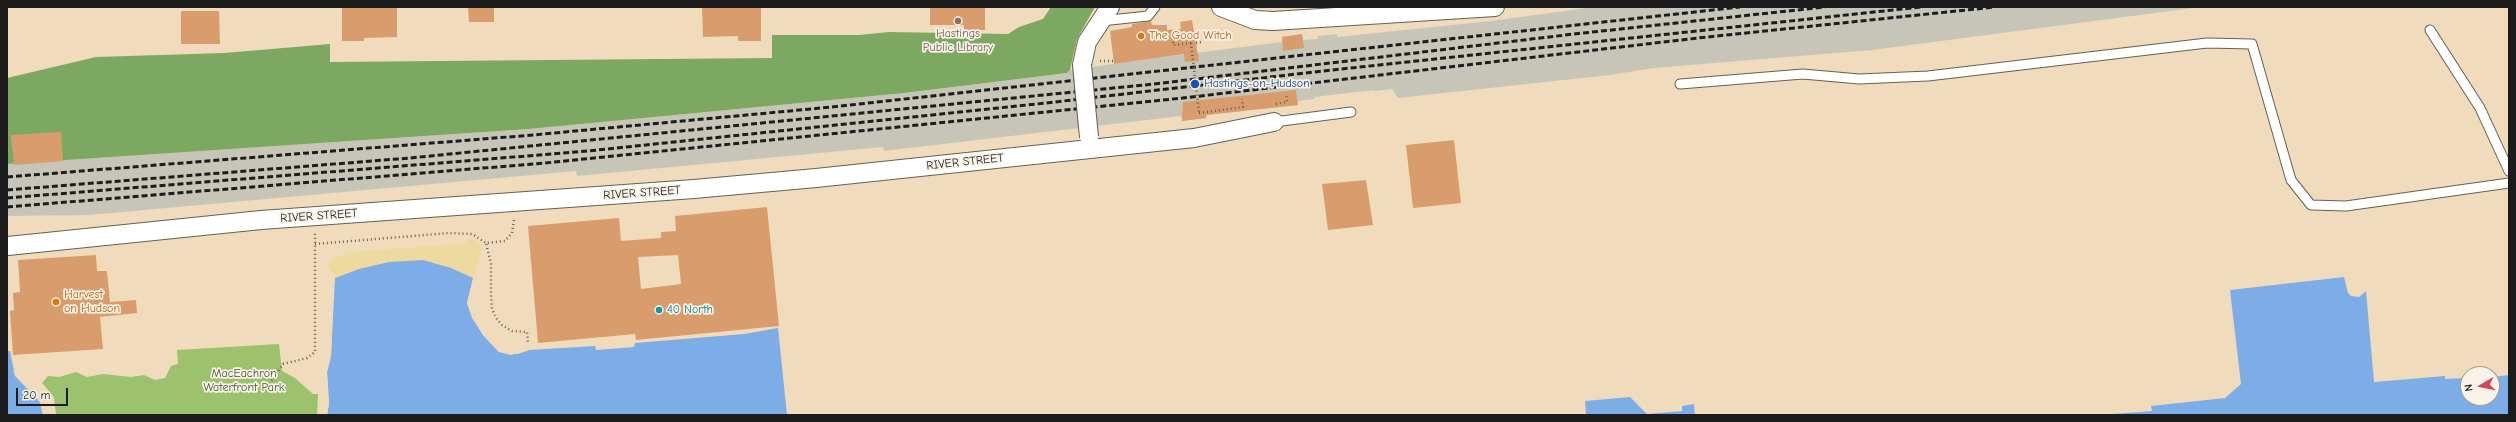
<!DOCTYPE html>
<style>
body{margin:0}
#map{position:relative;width:2516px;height:422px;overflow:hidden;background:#f0dcbc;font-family:"Comic Neue",sans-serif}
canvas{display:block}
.frame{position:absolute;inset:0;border:8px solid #1c1c1c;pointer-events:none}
.north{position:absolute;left:2460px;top:366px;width:40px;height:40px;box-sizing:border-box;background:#f7f3e8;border:1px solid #9f9d96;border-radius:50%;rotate:261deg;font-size:11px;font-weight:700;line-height:16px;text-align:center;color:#1c1c1c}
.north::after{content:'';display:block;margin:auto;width:14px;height:18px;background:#d1495b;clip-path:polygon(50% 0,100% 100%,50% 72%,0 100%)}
.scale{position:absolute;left:16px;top:388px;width:52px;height:18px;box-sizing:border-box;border:2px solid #1c1c1c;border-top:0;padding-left:5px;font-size:12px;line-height:14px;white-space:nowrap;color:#1c1c1c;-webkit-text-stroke:3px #f7f3e8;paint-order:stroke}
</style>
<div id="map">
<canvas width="2516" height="422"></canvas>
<div class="frame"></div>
<div class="north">N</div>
<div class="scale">20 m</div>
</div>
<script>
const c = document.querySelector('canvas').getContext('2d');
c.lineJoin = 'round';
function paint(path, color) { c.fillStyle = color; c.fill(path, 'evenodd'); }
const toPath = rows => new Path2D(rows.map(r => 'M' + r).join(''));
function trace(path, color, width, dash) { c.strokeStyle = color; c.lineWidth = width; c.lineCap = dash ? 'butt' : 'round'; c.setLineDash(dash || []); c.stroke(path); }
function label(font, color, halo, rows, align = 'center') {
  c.font = font + ' "Comic Neue",sans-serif'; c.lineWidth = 3.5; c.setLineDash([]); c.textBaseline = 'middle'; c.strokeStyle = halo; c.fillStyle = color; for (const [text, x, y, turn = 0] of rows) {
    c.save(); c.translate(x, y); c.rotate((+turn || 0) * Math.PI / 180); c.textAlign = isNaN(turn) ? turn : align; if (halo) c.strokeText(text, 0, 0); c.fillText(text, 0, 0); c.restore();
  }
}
const industrial = toPath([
 [1594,7,2201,7,1872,50,1654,68,1610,75,1398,98,1392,89,1374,91,1374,90,1314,97,1314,99,1298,101,1298,105,1264,109,1264,102,1250,110,1207,115,1206,118,1182,121,1181,116,884,151,883,147,577,176,576,171,89,215,7,216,7,164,529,129,904,93,1067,73,1070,70,1171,56,1282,42,1282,37,1302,34,1303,40,1318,39,1317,36,1337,34,1337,37,1491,21]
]);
const green = toPath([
 [279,344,282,371,295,378,313,394,318,394,317,415,56,415,54,397,42,383,48,376,59,377,76,372,87,377,103,374,131,377,144,375,155,380,165,378,171,366,178,364,177,350]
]);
const forest = toPath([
 [1051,7,1095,7,1077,39,1070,70,1067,73,904,93,529,129,7,164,7,78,96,57,224,53,330,44,330,62,772,58,772,35,859,35,889,32,1008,34,1019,27,1043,19]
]);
const sand = toPath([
 [470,237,479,243,483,249,473,278,451,268,406,261,359,269,335,278,328,266,331,259,351,252,465,243]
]);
const water = toPath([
 [423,260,451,268,473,278,467,303,483,335,499,352,518,354,529,350,595,346,596,350,634,347,635,343,744,334,778,328,787,415,327,415,329,404,327,372,331,356,335,278,359,269,389,262],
 [2344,277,2348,293,2351,296,2359,297,2366,291,2374,382,2445,376,2445,379,2468,378,2468,398,2492,398,2492,377,2509,375,2509,415,2101,415,2152,411,2151,406,2225,398,2241,384,2230,290],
 [7,351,10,351,15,376,40,402,43,415,7,415],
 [1630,397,1647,414,1682,411,1682,406,1694,404,1695,415,1586,415,1585,401]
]);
const pier = toPath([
 [334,276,331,356,327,372,329,404,327,415,325,415,327,404,325,372,329,356,331,287],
 [474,276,469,303,474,317,484,334,500,351,511,353,523,349,530,349,529,350,511,355,499,352,483,335,472,318,467,303],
 [13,371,16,372,41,401,45,415,43,415,40,402]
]);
const building = toPath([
 [342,7,397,7,397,37,364,38,364,41,342,41],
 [468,7,494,7,494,22,469,22],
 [702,7,761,7,761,41,738,41,738,36,703,37],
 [930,7,985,7,985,30,964,30,964,25,930,25],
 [181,11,219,11,220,44,181,44],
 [1192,20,1199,61,1185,62,1184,54,1114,64,1110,31,1132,27,1132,24,1151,21,1152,25,1167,25,1167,30,1181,29,1180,22],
 [1302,34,1304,48,1283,51,1282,37],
 [1296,90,1298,105,1206,115,1206,118,1182,121,1183,102],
 [61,132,63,161,14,165,11,135],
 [1454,140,1461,203,1413,208,1406,145],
 [1366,180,1373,225,1328,230,1322,184],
 [767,207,779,326,636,340,635,334,538,343,528,226,619,218,621,241,661,238,661,232,676,231,675,216],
 [678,255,681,284,641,289,638,257],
 [96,255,97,271,107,271,110,302,136,300,137,313,100,317,103,349,13,355,10,311,14,310,13,293,20,292,18,260]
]);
const path = toPath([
 [1191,43,1173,45,1172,36,1194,33],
 [1196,43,1201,42],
 [1100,61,1114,61],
 [1276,104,1287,102,1286,94],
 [1199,113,1243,107,1242,99],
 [514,220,512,233,505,241,486,243,491,264,491,294,492,309,496,318,502,325,512,331,527,332,528,343],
 [315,244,449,233,472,234,486,243],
 [267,387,283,364,307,358,315,352,315,233]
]);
const service = toPath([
 [1101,21,1148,16,1155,7],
 [2430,30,2480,108,2509,171],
 [1680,84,1803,74,1859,79,1928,76,2207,43,2252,44,2291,180,2311,205,2346,206,2509,183],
 [1274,122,1351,112]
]);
const minor = toPath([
 [1221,7,1255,20,1273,21,1495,7],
 [1082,65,1087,42,1110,7],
 [8,246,261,220,694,189,816,178,1194,138,1274,122]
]);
const rail = toPath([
 [7,177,533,135,832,107,1740,7],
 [7,190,410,158,1154,84,1574,34,1825,7],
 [7,198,588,151,1046,103,1323,71,1921,7],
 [7,207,545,163,1183,98,1698,38,1995,7]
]);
const pathBridge = toPath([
 [1191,43,1199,113]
]);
const minorBridge = toPath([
 [1082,65,1089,137]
]);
const markers = [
 [958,21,4,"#8d6e63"],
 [1141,36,4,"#e8710a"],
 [1195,84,5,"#1a4fb4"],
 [56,302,4,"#e8710a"],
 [659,310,4,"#0f9aa8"]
];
const educationNames = [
 ["Hastings",958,34],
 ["Public Library",958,48]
];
const foodNames = [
 ["The Good Witch",1149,36],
 ["Harvest",64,295],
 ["on Hudson",64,309]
];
const transitNames = [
 ["Hastings-on-Hudson",1204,84]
];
const streetNames = [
 ["RIVER STREET",965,162,-6],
 ["RIVER STREET",642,193,-4],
 ["RIVER STREET",319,216,-4]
];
const cultureNames = [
 ["40 North",667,310]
];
const parkNames = [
 ["MacEachron",244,374],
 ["Waterfront Park",244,388]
];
paint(industrial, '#c7c5b8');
paint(green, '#9cc26e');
paint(forest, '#7da861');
paint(sand, '#eeda9e');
paint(water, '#7cade7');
paint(pier, '#f0dcbc');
paint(building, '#d99d6d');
trace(service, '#665f54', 11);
trace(minor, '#665f54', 20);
trace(path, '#665f54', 2.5, [1, 3]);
trace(service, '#fff', 9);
trace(minor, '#fff', 18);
trace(rail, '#1c1c1c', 3, [6, 3]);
trace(minorBridge, '#665f54', 20, []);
trace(pathBridge, '#665f54', 2.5, [1, 3]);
trace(minorBridge, '#fff', 18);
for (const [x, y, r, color] of markers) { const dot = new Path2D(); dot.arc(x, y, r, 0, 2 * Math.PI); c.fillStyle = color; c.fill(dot); trace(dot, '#f7f3e8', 1.5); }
label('12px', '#785e54', '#f7f3e8', educationNames);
label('12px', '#c56008', '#f7f3e8', foodNames, 'left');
label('12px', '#164399', '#f7f3e8', transitNames, 'left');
label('12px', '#1c1c1c', '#f7f3e8', streetNames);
label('12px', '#0d838f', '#f7f3e8', cultureNames, 'left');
label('12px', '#495639', '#f7f3e8', parkNames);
</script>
